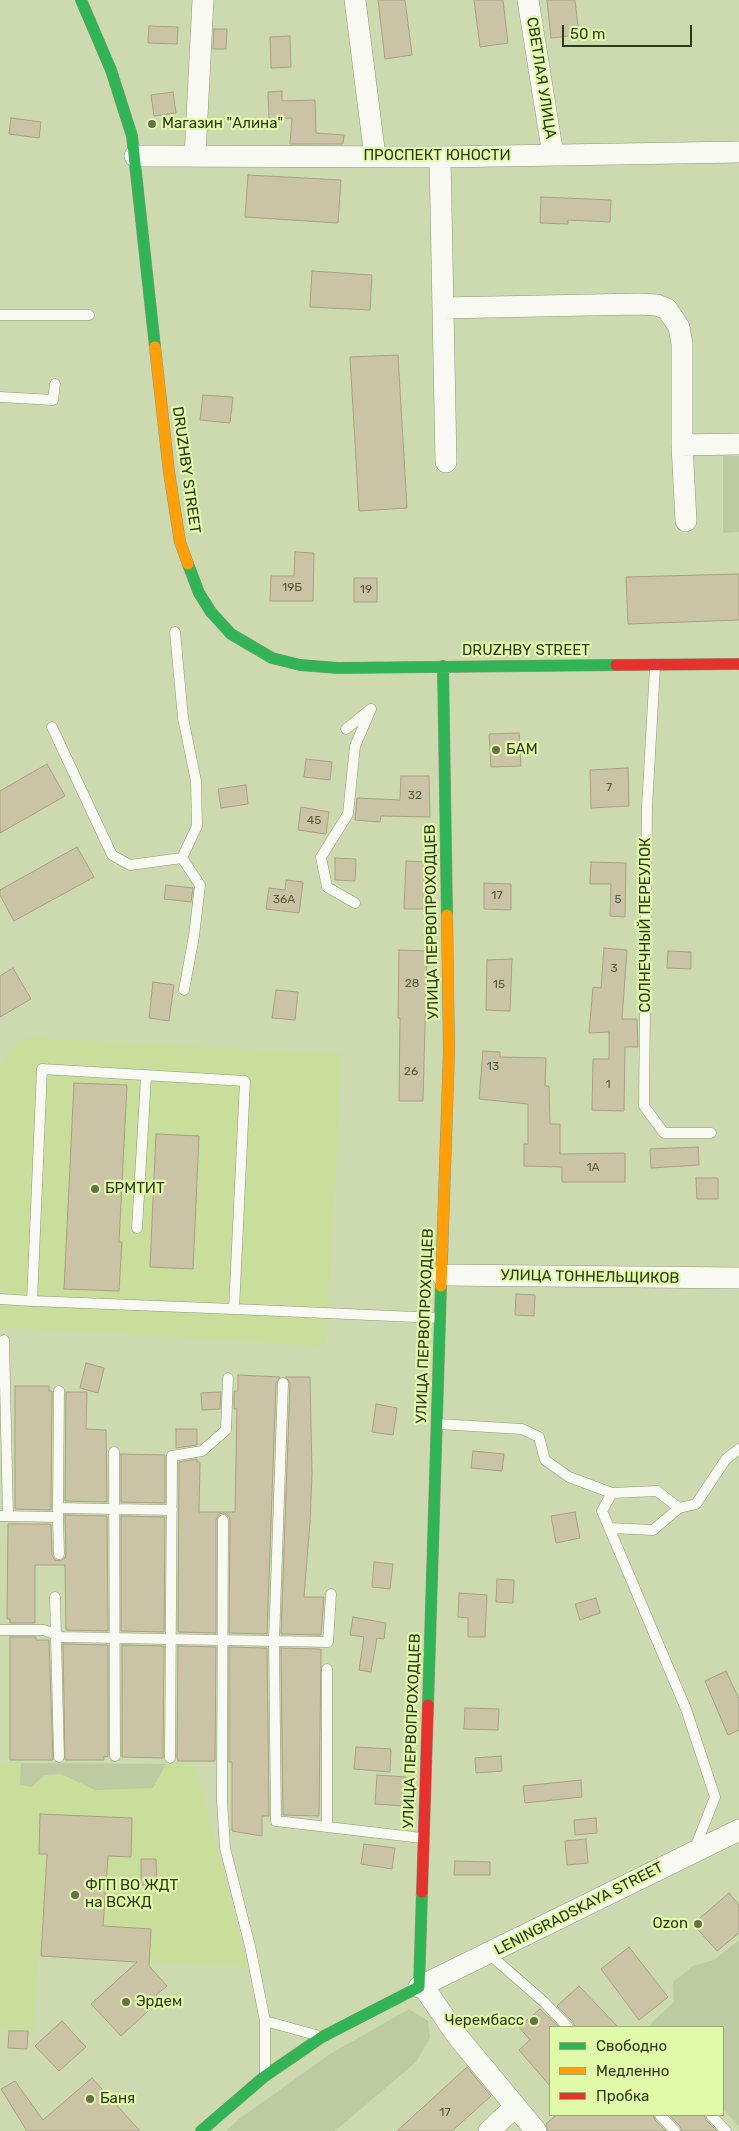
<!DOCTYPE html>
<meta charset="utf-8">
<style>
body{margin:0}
#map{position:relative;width:739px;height:2131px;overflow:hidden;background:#cddaaf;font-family:Rubik,sans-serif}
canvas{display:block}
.legend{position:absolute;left:549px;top:2026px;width:175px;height:90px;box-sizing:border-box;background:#e1faa9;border:1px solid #9aac6f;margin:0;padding:6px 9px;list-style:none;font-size:15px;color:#2f3817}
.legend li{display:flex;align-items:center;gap:10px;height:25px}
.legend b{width:25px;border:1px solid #9aac6f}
.scale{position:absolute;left:562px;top:25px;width:130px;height:22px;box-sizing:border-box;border:2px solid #2f3817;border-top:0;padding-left:6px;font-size:15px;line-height:18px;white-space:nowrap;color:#2f3817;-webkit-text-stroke:4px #e1faa9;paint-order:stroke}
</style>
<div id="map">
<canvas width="739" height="2131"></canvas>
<ul class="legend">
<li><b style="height:6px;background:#30b455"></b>Свободно</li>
<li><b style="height:6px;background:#ff9f0a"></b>Медленно</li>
<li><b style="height:6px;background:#e5322d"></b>Пробка</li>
</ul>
<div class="scale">50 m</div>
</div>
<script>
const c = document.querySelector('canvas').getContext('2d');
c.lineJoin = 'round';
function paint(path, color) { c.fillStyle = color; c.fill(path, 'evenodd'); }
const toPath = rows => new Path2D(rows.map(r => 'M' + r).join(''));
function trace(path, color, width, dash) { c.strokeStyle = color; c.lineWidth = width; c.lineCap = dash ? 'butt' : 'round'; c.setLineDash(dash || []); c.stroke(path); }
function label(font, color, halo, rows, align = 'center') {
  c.font = font + ' Rubik,sans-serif'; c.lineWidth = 4.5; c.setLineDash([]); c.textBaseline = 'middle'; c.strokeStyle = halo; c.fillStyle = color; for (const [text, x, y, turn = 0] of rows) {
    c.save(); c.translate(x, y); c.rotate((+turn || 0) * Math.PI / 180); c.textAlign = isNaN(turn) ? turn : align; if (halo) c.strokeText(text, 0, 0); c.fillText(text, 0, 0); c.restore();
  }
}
const built = toPath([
 [24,1037,342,1054,326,1346,0,1327,0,1062],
 [0,1763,195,1764,247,1967,38,1957,35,2029,0,2029]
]);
const green = toPath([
 [723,456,739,456,739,532,723,533],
 [21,1763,166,1764,153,1788,95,1790,61,1774,45,1775,31,1787,20,1785],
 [739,1940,739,2126,723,2109,723,2027,650,2027,652,2022,674,2002,673,1982,693,1966,714,1960],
 [409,2009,428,2021,430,2038,416,2062,335,2131,226,2131,239,2119,330,2054]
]);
const building = toPath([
 [378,0,405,0,412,55,385,59,378,0],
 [474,0,503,0,508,43,480,47,474,0],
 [547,0,575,0,579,35,551,38,547,0],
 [149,26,178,27,177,44,148,43,149,26],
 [214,29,227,29,226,49,213,49,214,29],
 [290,36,291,67,271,68,270,37,290,36],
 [282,91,282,101,315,100,316,133,344,135,343,144,290,144,292,118,269,119,268,92,282,91],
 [173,92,176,113,154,116,151,95,173,92],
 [11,118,41,122,39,138,9,134,11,118],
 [248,175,341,180,338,223,245,217,248,175],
 [541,197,611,200,610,222,568,220,568,224,540,223,541,197],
 [312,271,372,275,370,310,310,307,312,271],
 [398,355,407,508,359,511,350,357,398,355],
 [203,395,233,397,230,423,200,420,203,395],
 [295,552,314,553,313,601,270,601,271,576,294,576,295,552],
 [739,574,739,620,628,624,626,577,739,574],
 [354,578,377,578,377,602,354,602,354,578],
 [519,733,521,766,491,767,489,734,519,733],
 [306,759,332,762,330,780,304,777,306,759],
 [47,764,65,796,0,833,0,791,47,764],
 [628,768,629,806,591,808,590,770,628,768],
 [401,776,429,776,430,817,381,816,380,822,355,820,357,798,400,800,401,776],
 [246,785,248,804,221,808,218,789,246,785],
 [301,807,329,812,326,834,298,830,301,807],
 [77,847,94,877,14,921,0,895,0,890,77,847],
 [335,858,356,859,355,881,335,880,335,858],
 [406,861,429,862,427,909,404,909,406,861],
 [591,862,626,863,625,917,610,916,611,884,590,884,591,862],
 [286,880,303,882,299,913,266,909,269,888,285,890,286,880],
 [484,883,511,884,511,910,484,909,484,883],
 [166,885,193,888,191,902,164,899,166,885],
 [604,948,627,950,622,1019,637,1019,638,1047,625,1047,624,1111,592,1110,593,1059,609,1059,609,1032,589,1033,593,987,601,988,604,948],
 [399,950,427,951,423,1101,399,1101,400,1018,398,1018,399,950],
 [668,951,691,952,691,969,667,968,668,951],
 [512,959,510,1011,486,1010,487,960,512,959],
 [13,968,31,999,0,1017,0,976,13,968],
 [153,982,174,985,169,1021,149,1018,153,982],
 [276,990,298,992,295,1020,272,1018,276,990],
 [483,1051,500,1052,500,1057,546,1058,545,1086,549,1086,550,1124,560,1124,560,1154,625,1153,625,1182,562,1182,562,1167,524,1166,524,1144,528,1144,528,1104,479,1099,483,1051],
 [74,1083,127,1085,119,1242,122,1242,119,1291,64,1289,74,1083],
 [156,1134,199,1136,193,1269,150,1267,156,1134],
 [698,1147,699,1165,651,1168,650,1149,698,1147],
 [696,1178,718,1178,718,1199,697,1199,696,1178],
 [516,1294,535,1295,534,1316,515,1315,516,1294],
 [86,1363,104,1368,98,1393,80,1388,86,1363],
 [238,1375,280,1377,276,1383,267,1634,229,1633,230,1520,229,1516,224,1513,219,1514,216,1520,216,1633,178,1632,179,1462,197,1459,197,1462,200,1462,199,1512,235,1512,237,1409,234,1409,234,1391,238,1391,238,1375],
 [286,1377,310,1377,312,1474,310,1522,304,1597,324,1597,321,1635,281,1634,290,1383,286,1377],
 [15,1386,49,1386,49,1391,52,1391,51,1510,15,1509,15,1386],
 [66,1392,87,1392,86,1429,106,1430,107,1502,65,1501,66,1392],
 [221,1392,220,1409,202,1410,201,1393,221,1392],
 [376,1404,397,1408,393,1435,372,1432,376,1404],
 [176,1429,197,1429,197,1445,176,1448,176,1429],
 [473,1451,504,1454,502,1471,471,1468,473,1451],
 [121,1454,165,1455,165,1503,121,1502,121,1454],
 [575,1512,580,1538,556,1543,551,1516,575,1512],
 [65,1515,107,1516,108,1631,66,1630,65,1565,35,1565,35,1623,10,1623,10,1619,7,1619,8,1524,51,1524,52,1555,55,1560,60,1561,65,1558,66,1554,65,1515],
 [121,1516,165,1517,164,1632,121,1631,121,1516],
 [374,1562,393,1564,390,1589,372,1587,374,1562],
 [497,1579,514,1580,513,1603,496,1602,497,1579],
 [459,1593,487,1595,485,1637,468,1637,468,1618,458,1617,459,1593],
 [596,1598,600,1613,580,1620,575,1604,596,1598],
 [353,1617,386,1623,384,1639,377,1638,371,1672,359,1670,364,1637,350,1635,353,1617],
 [10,1637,36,1637,36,1640,49,1640,53,1760,10,1760,10,1637],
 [63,1644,108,1645,108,1757,104,1756,104,1760,65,1760,63,1644],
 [122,1645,164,1646,163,1758,122,1757,122,1645],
 [178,1646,216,1647,215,1761,178,1761,177,1758,178,1646],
 [229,1647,267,1648,269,1816,262,1816,262,1836,232,1831,232,1762,229,1762,229,1647],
 [281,1648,321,1649,319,1816,283,1815,281,1648],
 [726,1671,739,1699,739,1730,728,1735,705,1681,726,1671],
 [465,1708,499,1709,498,1730,464,1729,465,1708],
 [356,1747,391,1749,390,1772,354,1769,356,1747],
 [501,1756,502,1771,476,1773,475,1758,501,1756],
 [377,1775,406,1777,404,1806,375,1804,377,1775],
 [581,1780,582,1797,525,1803,523,1786,581,1780],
 [40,1814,132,1818,131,1857,108,1856,103,1926,151,1929,149,1966,167,1986,156,1995,160,2000,121,2036,91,2004,137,1962,41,1956,47,1854,39,1854,40,1814],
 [596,1818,597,1833,575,1835,574,1820,596,1818],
 [586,1839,588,1863,567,1865,565,1841,586,1839],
 [364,1844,395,1848,392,1869,361,1864,364,1844],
 [141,1859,156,1859,157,1884,141,1885,141,1859],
 [455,1861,490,1862,490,1875,454,1875,455,1861],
 [729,1893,739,1905,739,1933,717,1951,693,1924,729,1893],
 [629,1947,668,1997,639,2020,601,1969,629,1947],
 [579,1986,618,2027,575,2027,573,2022,557,2006,579,1986],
 [540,2009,559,2027,550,2027,550,2086,519,2050,530,2040,519,2027,540,2009],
 [62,2021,86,2047,59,2071,35,2046,62,2021],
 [9,2031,28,2031,27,2049,8,2048,9,2031],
 [467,2067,491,2096,452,2131,397,2131,467,2067],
 [92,2078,140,2131,27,2131,1,2089,15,2081,43,2120,92,2078],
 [556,2115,653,2115,655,2120,666,2131,548,2131,546,2124,556,2115],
 [669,2115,704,2115,706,2120,717,2131,682,2131,680,2126,669,2115]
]);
const lane = toPath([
 [0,315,89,315],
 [0,397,53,400,55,384],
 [175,632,183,718,196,781,197,826,182,858,200,885,194,936,184,990],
 [655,667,647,807,644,1106,664,1133,711,1133],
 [52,727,112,855,130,865,182,858],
 [346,729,371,709,355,746,348,814,321,857,327,887,355,903],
 [137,1228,146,1077],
 [0,1299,32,1301,234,1309,245,1081,42,1069,32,1301],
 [234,1309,438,1318],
 [4,1340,8,1516],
 [283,1383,274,1641,276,1821,422,1838],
 [438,1424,522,1429,539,1437,545,1460,569,1477,612,1493],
 [114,1452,115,1756],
 [58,1508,59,1391],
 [0,1516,58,1517,58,1508,172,1510],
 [58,1517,59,1554],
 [223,1520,222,1800,225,1848,250,1946,265,2021,316,2035],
 [609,1528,653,1530,679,1508],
 [55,1597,59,1757],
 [0,1630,44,1630,62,1637,328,1642,331,1594],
 [170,1758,172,1456,202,1451,226,1430,228,1378],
 [327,1827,327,1669],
 [695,1848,715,1797,686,1709,602,1511,612,1493,657,1491,679,1508,696,1504,726,1459,739,1449],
 [489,1954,544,2002,568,2027],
 [265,2021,265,2072],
 [660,2115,675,2131],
 [711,2115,726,2131]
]);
const street = toPath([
 [355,0,375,157],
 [528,0,553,155],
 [135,156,440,157,739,152],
 [195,156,203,0],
 [440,157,446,462],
 [443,308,639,304,657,305,667,309,679,327,682,344,682,445,686,521],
 [682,445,739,444],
 [442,1275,739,1278],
 [423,1986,458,2037,536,2131],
 [419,1987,739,1830],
 [489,2131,515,2107]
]);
const fast = toPath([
 [81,0,111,70,132,136,155,347],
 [188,564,199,593,211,612,231,634,272,658,300,665,338,668,616,665],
 [443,666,447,915],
 [428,1705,441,1286],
 [201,2131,265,2076,322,2037,419,1987,422,1892]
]);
const slow = toPath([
 [155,347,169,472,180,542,188,564],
 [441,1286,449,1051,447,915]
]);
const jam = toPath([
 [616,665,739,664],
 [422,1892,428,1705]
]);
const markers = [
 [152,124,5,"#66714c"],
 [496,750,5,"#66714c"],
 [95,1189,5,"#66714c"],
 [75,1895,5,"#66714c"],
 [698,1924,5,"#66714c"],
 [126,2002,5,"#66714c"],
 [534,2021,5,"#66714c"],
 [90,2099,5,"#66714c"]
];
const numberNames = [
 ["19Б",292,588],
 ["19",366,590],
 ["7",609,788],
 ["32",415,796],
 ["45",314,821],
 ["17",497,896],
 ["36А",284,900],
 ["5",618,900],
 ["3",614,969],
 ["28",412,984],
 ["15",499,985],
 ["13",493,1067],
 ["26",411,1072],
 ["1",608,1085],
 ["1А",593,1168],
 ["17",445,2113]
];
const streetNames = [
 ["СВЕТЛАЯ УЛИЦА",541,78,81],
 ["ПРОСПЕКТ ЮНОСТИ",437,156],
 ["DRUZHBY STREET",186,470,82],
 ["DRUZHBY STREET",526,651],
 ["УЛИЦА ПЕРВОПРОХОДЦЕВ",432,922,-91],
 ["СОЛНЕЧНЫЙ ПЕРЕУЛОК",646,925,-90],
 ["УЛИЦА ТОННЕЛЬЩИКОВ",590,1277,1],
 ["УЛИЦА ПЕРВОПРОХОДЦЕВ",425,1326,-88],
 ["УЛИЦА ПЕРВОПРОХОДЦЕВ",412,1731,-88],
 ["LENINGRADSKAYA STREET",579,1909,-27]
];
const poiNames = [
 ["Магазин \"Алина\"",162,124],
 ["БАМ",506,750],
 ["БРМТИТ",105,1189],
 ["ФГП ВО ЖДТ",85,1886],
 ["на ВСЖД",85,1903],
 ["Ozon",688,1924,"right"],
 ["Эрдем",136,2002],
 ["Черембасс",524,2021,"right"],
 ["Баня",100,2099]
];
paint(built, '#cade9b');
paint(green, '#becaa2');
paint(building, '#cac3a5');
trace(building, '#a7a182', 1);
trace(lane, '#8e9775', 11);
trace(street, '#8e9775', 22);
trace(fast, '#8e9775', 12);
trace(slow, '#8e9775', 12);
trace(jam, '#8e9775', 12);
trace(lane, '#f8f9f3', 10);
trace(street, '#f8f9f3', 21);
trace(fast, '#30b455', 11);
trace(slow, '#ff9f0a', 11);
trace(jam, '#e5322d', 11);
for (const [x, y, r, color] of markers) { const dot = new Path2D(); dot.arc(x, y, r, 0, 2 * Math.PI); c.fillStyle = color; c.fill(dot); trace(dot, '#e1faa9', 2); }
label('12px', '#565b3a', null, numberNames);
label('15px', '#2f3817', '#e1faa9', streetNames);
label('15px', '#2f3817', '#e1faa9', poiNames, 'left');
</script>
